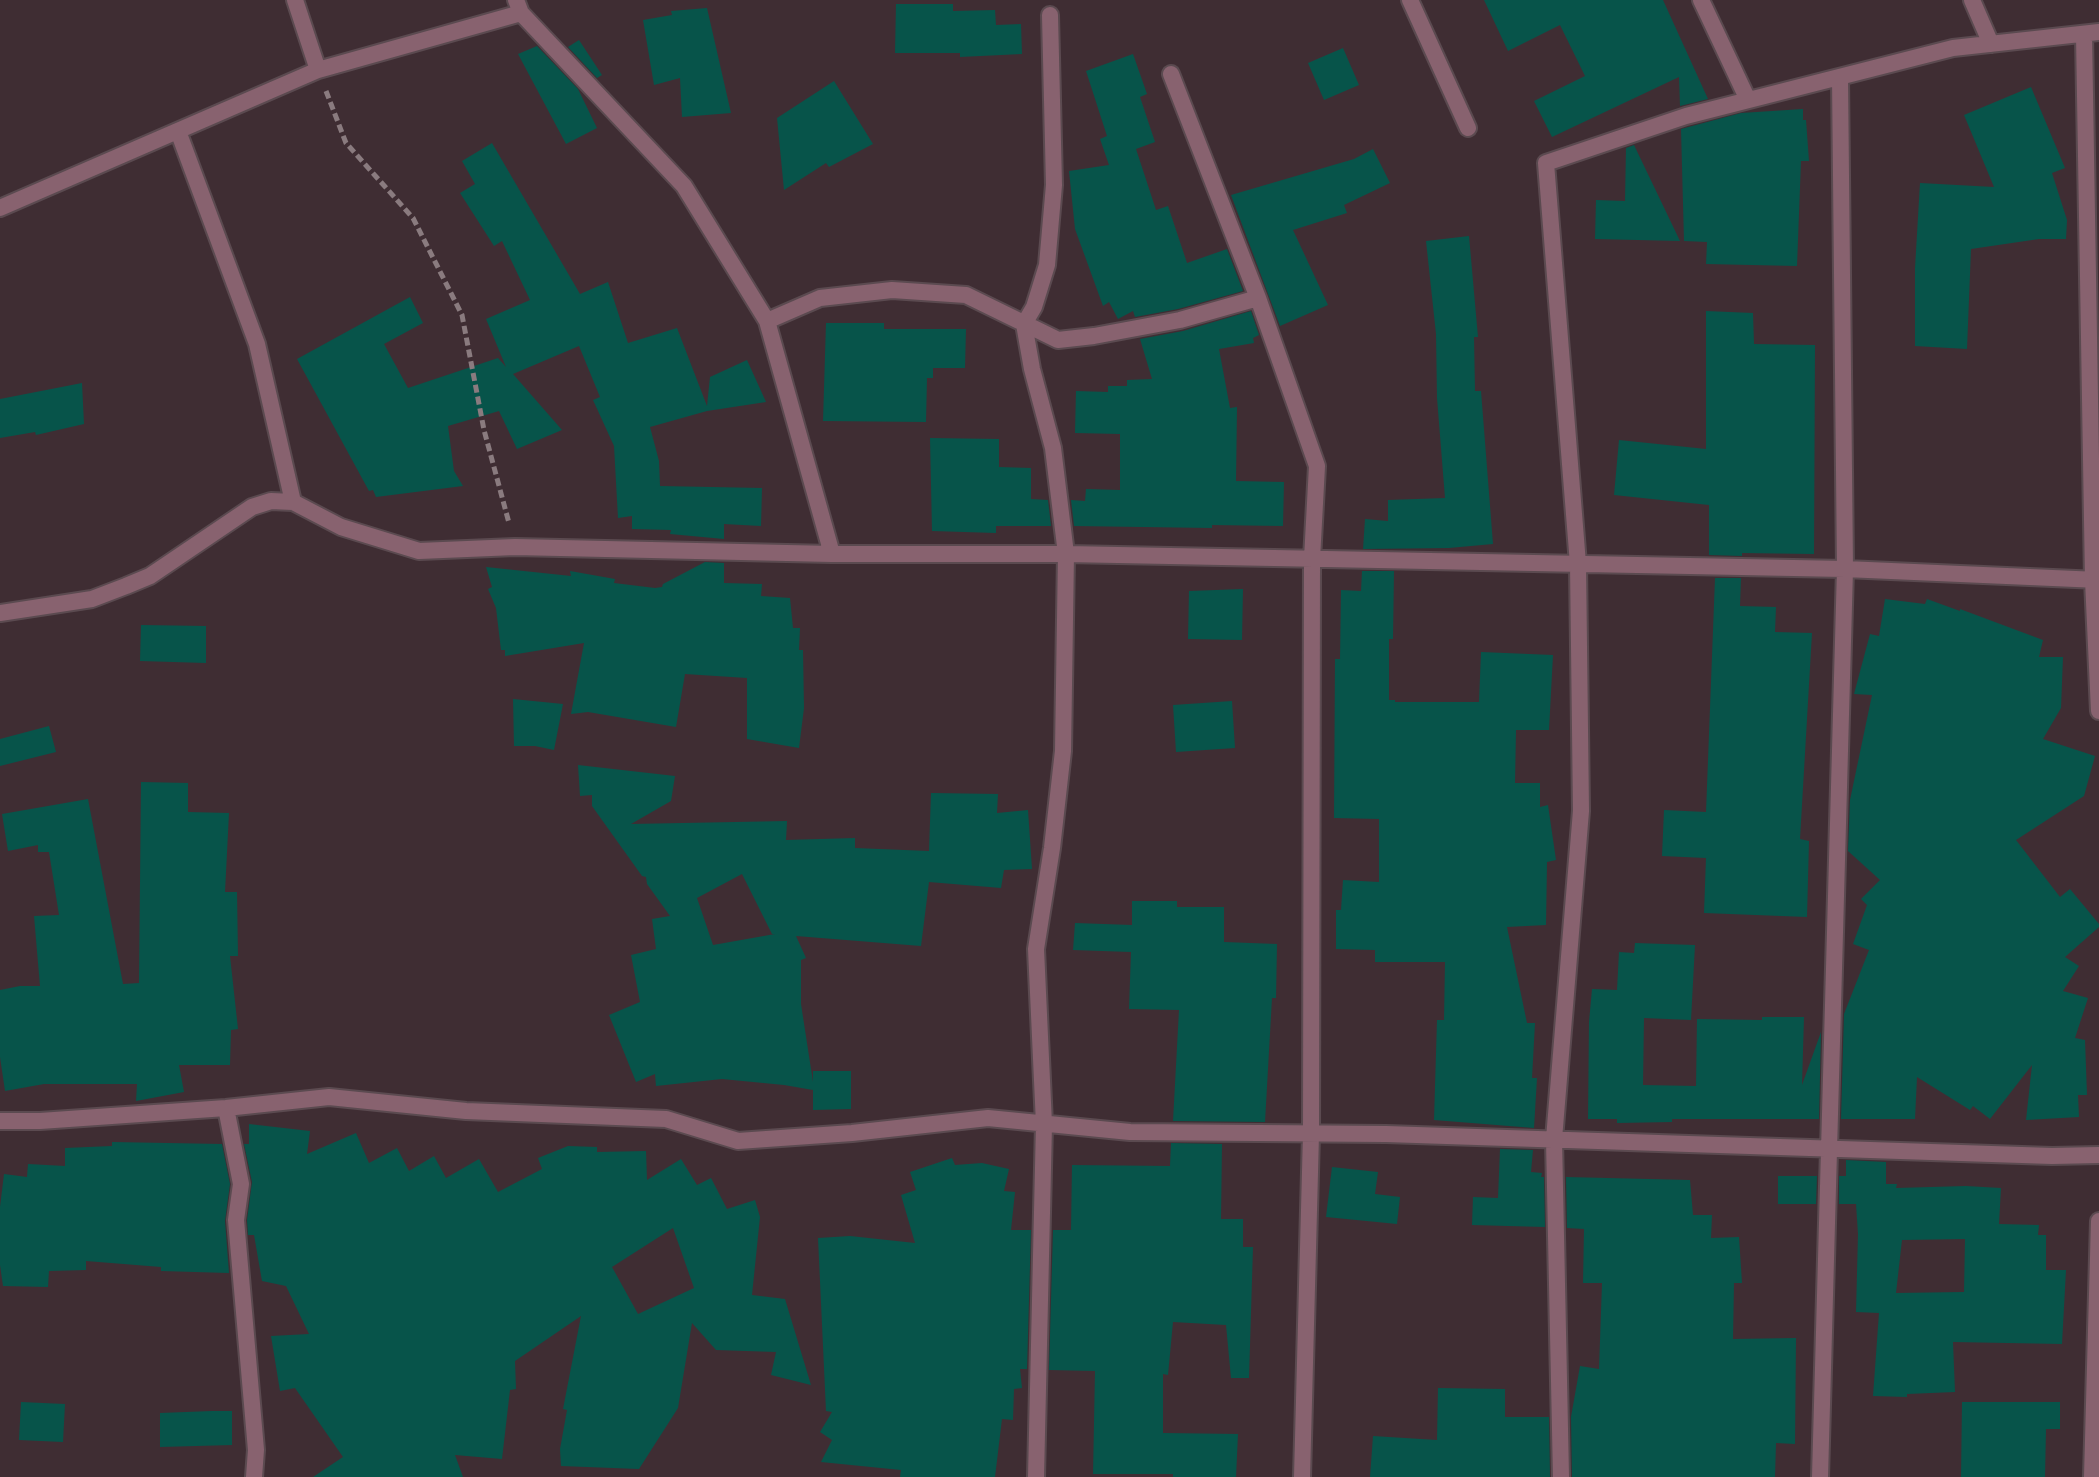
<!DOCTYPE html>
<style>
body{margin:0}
canvas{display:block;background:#3f2d33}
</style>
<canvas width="2099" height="1477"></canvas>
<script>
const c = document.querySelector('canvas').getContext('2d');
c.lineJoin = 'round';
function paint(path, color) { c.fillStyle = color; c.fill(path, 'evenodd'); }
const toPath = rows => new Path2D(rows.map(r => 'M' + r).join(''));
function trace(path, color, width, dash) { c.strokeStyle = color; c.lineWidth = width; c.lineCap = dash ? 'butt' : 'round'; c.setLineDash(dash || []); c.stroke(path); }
const building = toPath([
 [1484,0,1663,0,1708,99,1680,106,1679,77,1552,137,1534,101,1585,76,1560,25,1508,51],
 [896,4,953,4,953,11,995,10,996,25,1021,24,1022,54,960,57,960,53,895,53],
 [707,8,731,113,682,117,680,78,654,85,643,20,672,15,671,11],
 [579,40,602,75,597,78,568,47],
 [537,46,578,89,597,128,566,144,518,54],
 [1343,48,1359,85,1324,100,1308,63],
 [1133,54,1147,94,1140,97,1155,142,1136,149,1156,210,1168,206,1187,263,1227,249,1243,291,1178,309,1135,317,1133,311,1118,319,1109,302,1103,306,1075,229,1069,171,1109,165,1100,139,1107,136,1086,71],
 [834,81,873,144,829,167,826,163,784,190,777,118],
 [2031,87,2065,168,2052,173,2067,220,2066,239,2039,239,1971,249,1967,349,1915,346,1915,268,1920,183,1994,187,1964,115],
 [1803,109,1803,120,1806,120,1809,161,1801,161,1797,266,1706,264,1707,242,1684,241,1681,129,1741,113],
 [492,143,580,294,608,282,628,343,677,328,707,406,710,377,747,360,766,402,707,411,650,427,659,461,660,486,762,488,761,526,724,524,724,539,670,534,671,530,632,529,632,516,618,518,614,446,593,400,600,397,579,346,513,374,562,430,517,449,499,411,448,426,454,471,463,486,376,497,373,490,369,491,297,359,410,297,423,323,384,344,408,388,498,358,506,367,486,319,530,300,502,241,494,246,460,193,475,184,462,161],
 [1634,145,1680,241,1595,239,1596,200,1625,201,1626,148],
 [1373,149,1390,183,1344,205,1347,213,1293,230,1328,305,1280,326,1231,195,1354,159],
 [1469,236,1478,337,1474,337,1475,391,1481,391,1493,544,1449,548,1363,549,1365,519,1388,521,1388,500,1445,498,1437,398,1436,334,1426,241],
 [1251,311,1259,335,1253,338,1254,343,1219,349,1230,408,1237,407,1236,481,1284,482,1283,526,1212,525,1212,528,1074,526,1071,500,1085,501,1086,489,1120,490,1120,434,1075,433,1076,391,1108,392,1108,386,1127,386,1127,380,1152,379,1140,339,1183,331],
 [1706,311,1753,313,1754,344,1815,345,1814,554,1742,553,1742,556,1709,555,1709,505,1614,495,1619,440,1706,449],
 [826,323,884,323,884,329,966,329,965,368,933,368,933,378,927,378,926,422,823,421],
 [82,383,84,424,36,435,35,432,0,438,0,399],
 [930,438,999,439,999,467,1031,468,1031,499,1048,500,1051,526,996,526,996,533,932,531],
 [705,562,724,563,724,583,762,584,761,596,790,598,793,628,800,628,799,650,803,650,804,708,799,748,747,739,747,678,685,674,676,727,588,712,571,714,584,643,505,656,505,650,501,650,496,608,488,589,492,587,486,567,571,576,570,571,615,579,614,583,655,588,662,587,663,584],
 [1362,571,1394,571,1393,639,1389,639,1389,700,1395,700,1395,702,1479,702,1481,652,1553,655,1549,730,1516,730,1515,783,1540,783,1540,807,1548,805,1556,860,1547,862,1546,925,1507,927,1527,1023,1535,1023,1532,1078,1537,1078,1534,1128,1434,1120,1437,1020,1444,1020,1445,962,1375,962,1375,950,1336,949,1336,910,1341,910,1343,880,1379,882,1379,819,1334,818,1335,659,1340,659,1341,590,1361,591],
 [1715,578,1741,578,1740,606,1776,607,1775,632,1812,633,1800,839,1809,841,1807,917,1704,913,1706,858,1662,856,1664,810,1706,812],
 [1243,589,1242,640,1188,639,1189,591],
 [1885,599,1925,604,1927,599,1960,611,1960,609,2043,640,2039,657,2063,657,2061,708,2043,739,2095,756,2084,796,2016,840,2060,897,2070,889,2099,924,2099,927,2065,957,2079,966,2063,991,2088,998,2075,1038,2085,1040,2087,1095,2078,1095,2079,1117,2026,1120,2032,1065,1990,1119,1973,1106,1970,1110,1917,1077,1915,1119,1841,1119,1844,1014,1869,950,1853,944,1867,905,1861,899,1880,880,1848,851,1850,800,1872,695,1854,694,1870,634,1879,636],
 [141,625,206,626,206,663,140,661],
 [513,699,563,704,554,750,535,746,514,746],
 [1232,701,1235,748,1176,752,1173,705],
 [49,726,56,752,0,766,0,739],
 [578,765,675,776,671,801,631,824,787,821,786,840,855,838,855,848,929,851,931,793,998,794,997,813,1028,810,1032,869,1004,870,1001,888,929,882,921,946,796,936,806,958,801,960,801,1004,813,1082,813,1071,851,1071,851,1109,813,1110,813,1090,784,1085,722,1079,656,1086,655,1074,636,1082,609,1015,640,1002,631,955,656,949,652,919,670,916,647,884,646,877,642,876,592,806,592,795,580,796],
 [742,874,772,934,775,934,713,945,697,898],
 [141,782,188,783,188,812,229,813,225,892,237,892,238,956,230,956,238,1029,231,1030,230,1065,179,1065,184,1092,136,1101,137,1084,44,1084,5,1091,0,1057,0,990,20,986,40,986,34,916,59,915,49,852,38,852,38,845,8,851,2,814,88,799,123,984,139,983],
 [1132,901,1177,901,1177,907,1224,907,1224,942,1277,944,1276,998,1272,998,1265,1122,1173,1121,1179,1010,1129,1009,1131,952,1073,950,1075,923,1132,925],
 [1635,943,1695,945,1691,1020,1644,1018,1643,1085,1696,1086,1697,1019,1762,1020,1762,1017,1804,1017,1802,1085,1821,1032,1819,1119,1672,1119,1672,1122,1617,1123,1617,1119,1588,1119,1589,1022,1592,989,1617,990,1619,952,1634,953],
 [249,1124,310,1131,307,1154,356,1133,369,1163,397,1148,409,1171,434,1156,446,1178,479,1159,498,1192,542,1169,538,1158,568,1146,597,1147,597,1152,646,1151,647,1180,681,1159,697,1185,711,1178,727,1209,755,1200,760,1217,752,1295,785,1299,811,1385,771,1375,776,1352,716,1350,692,1323,678,1408,639,1469,561,1466,560,1449,567,1410,563,1409,581,1316,515,1361,516,1389,510,1390,502,1459,455,1455,463,1477,313,1477,343,1457,295,1388,280,1391,271,1336,309,1334,286,1286,262,1281,254,1235,248,1235,247,1220,252,1182,244,1144,249,1144],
 [673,1228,694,1288,638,1314,612,1267],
 [112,1142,222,1144,230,1184,225,1221,229,1273,161,1271,161,1267,86,1261,86,1270,49,1271,48,1287,3,1286,0,1265,0,1207,4,1174,27,1177,28,1164,65,1166,65,1148,112,1146],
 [1171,1143,1222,1144,1221,1219,1243,1219,1243,1247,1253,1247,1249,1378,1231,1378,1226,1325,1173,1322,1168,1375,1163,1374,1163,1433,1238,1434,1236,1477,1173,1477,1173,1474,1093,1474,1095,1371,1049,1370,1053,1230,1071,1230,1072,1165,1170,1166],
 [1500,1149,1533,1150,1531,1172,1542,1173,1541,1177,1544,1177,1545,1227,1472,1225,1473,1197,1498,1198],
 [952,1158,955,1165,982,1163,1009,1169,1004,1191,1015,1192,1011,1230,1031,1230,1027,1369,1020,1369,1022,1388,1014,1389,1013,1420,1002,1419,995,1477,900,1477,901,1470,821,1462,832,1440,820,1432,832,1412,826,1411,818,1238,850,1236,915,1243,901,1195,916,1190,910,1172],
 [1846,1160,1886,1162,1886,1184,1897,1184,1896,1188,1966,1186,2001,1188,1999,1224,2039,1225,2038,1235,2046,1235,2046,1270,2066,1270,2062,1344,1953,1342,1955,1392,1907,1394,1907,1397,1873,1396,1879,1313,1856,1312,1858,1234,1856,1204,1839,1204,1839,1176,1846,1176],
 [1965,1239,1964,1292,1896,1293,1902,1240],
 [1332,1167,1378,1172,1375,1194,1400,1197,1397,1224,1326,1217],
 [1778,1176,1817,1176,1816,1204,1778,1204],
 [1566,1177,1690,1180,1693,1215,1712,1215,1711,1238,1739,1237,1742,1283,1734,1283,1733,1339,1796,1338,1795,1444,1776,1443,1775,1477,1572,1477,1571,1417,1580,1366,1599,1369,1602,1283,1583,1283,1584,1229,1567,1228],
 [1438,1388,1505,1389,1505,1417,1549,1417,1550,1477,1370,1477,1373,1436,1437,1440],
 [21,1402,65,1404,63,1442,19,1440],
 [1962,1402,2060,1402,2060,1429,2046,1429,2045,1477,1961,1477],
 [212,1411,232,1411,232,1445,160,1447,160,1413]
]);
const path = toPath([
 [326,91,346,143,413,218,462,315,484,430,509,523]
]);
const minor = toPath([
 [295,0,318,70],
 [516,0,521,13,684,186,767,321,832,554],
 [1410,0,1468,128],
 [1701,0,1748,100],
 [1972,0,1991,44],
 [2084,34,2093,580,2099,711],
 [178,131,257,344,293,502],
 [0,208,318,70,521,13],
 [1258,298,1317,466,1312,559,1311,1134,1302,1477],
 [767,321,820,298,892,290,966,295,1058,340,1094,336,1180,320,1258,298,1171,74],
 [0,613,92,599,126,586,150,576,252,507,271,501,293,502,341,527,419,551,515,547,832,554,1066,554,1053,448,1032,369,1024,324,1034,307,1047,265,1054,185,1050,15],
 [226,1108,241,1184,236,1220,256,1450,254,1477],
 [0,1121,40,1121,226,1108,329,1097,466,1111,666,1119,738,1141,852,1133,988,1118,1130,1132,1386,1134,2052,1156,2099,1155],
 [1036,1477,1044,1124,1036,949,1052,848,1063,751,1066,554,1845,569,2099,580],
 [1561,1477,1554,1139,1581,811,1578,564,1546,163,1686,116,1953,48,2099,32],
 [1820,1477,1845,569,1840,77],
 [2092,1477,2099,1221]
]);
paint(building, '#07544a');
trace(minor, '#5b4a50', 20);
trace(path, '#8a7b7f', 5, [8, 4]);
trace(minor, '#88626f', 16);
</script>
